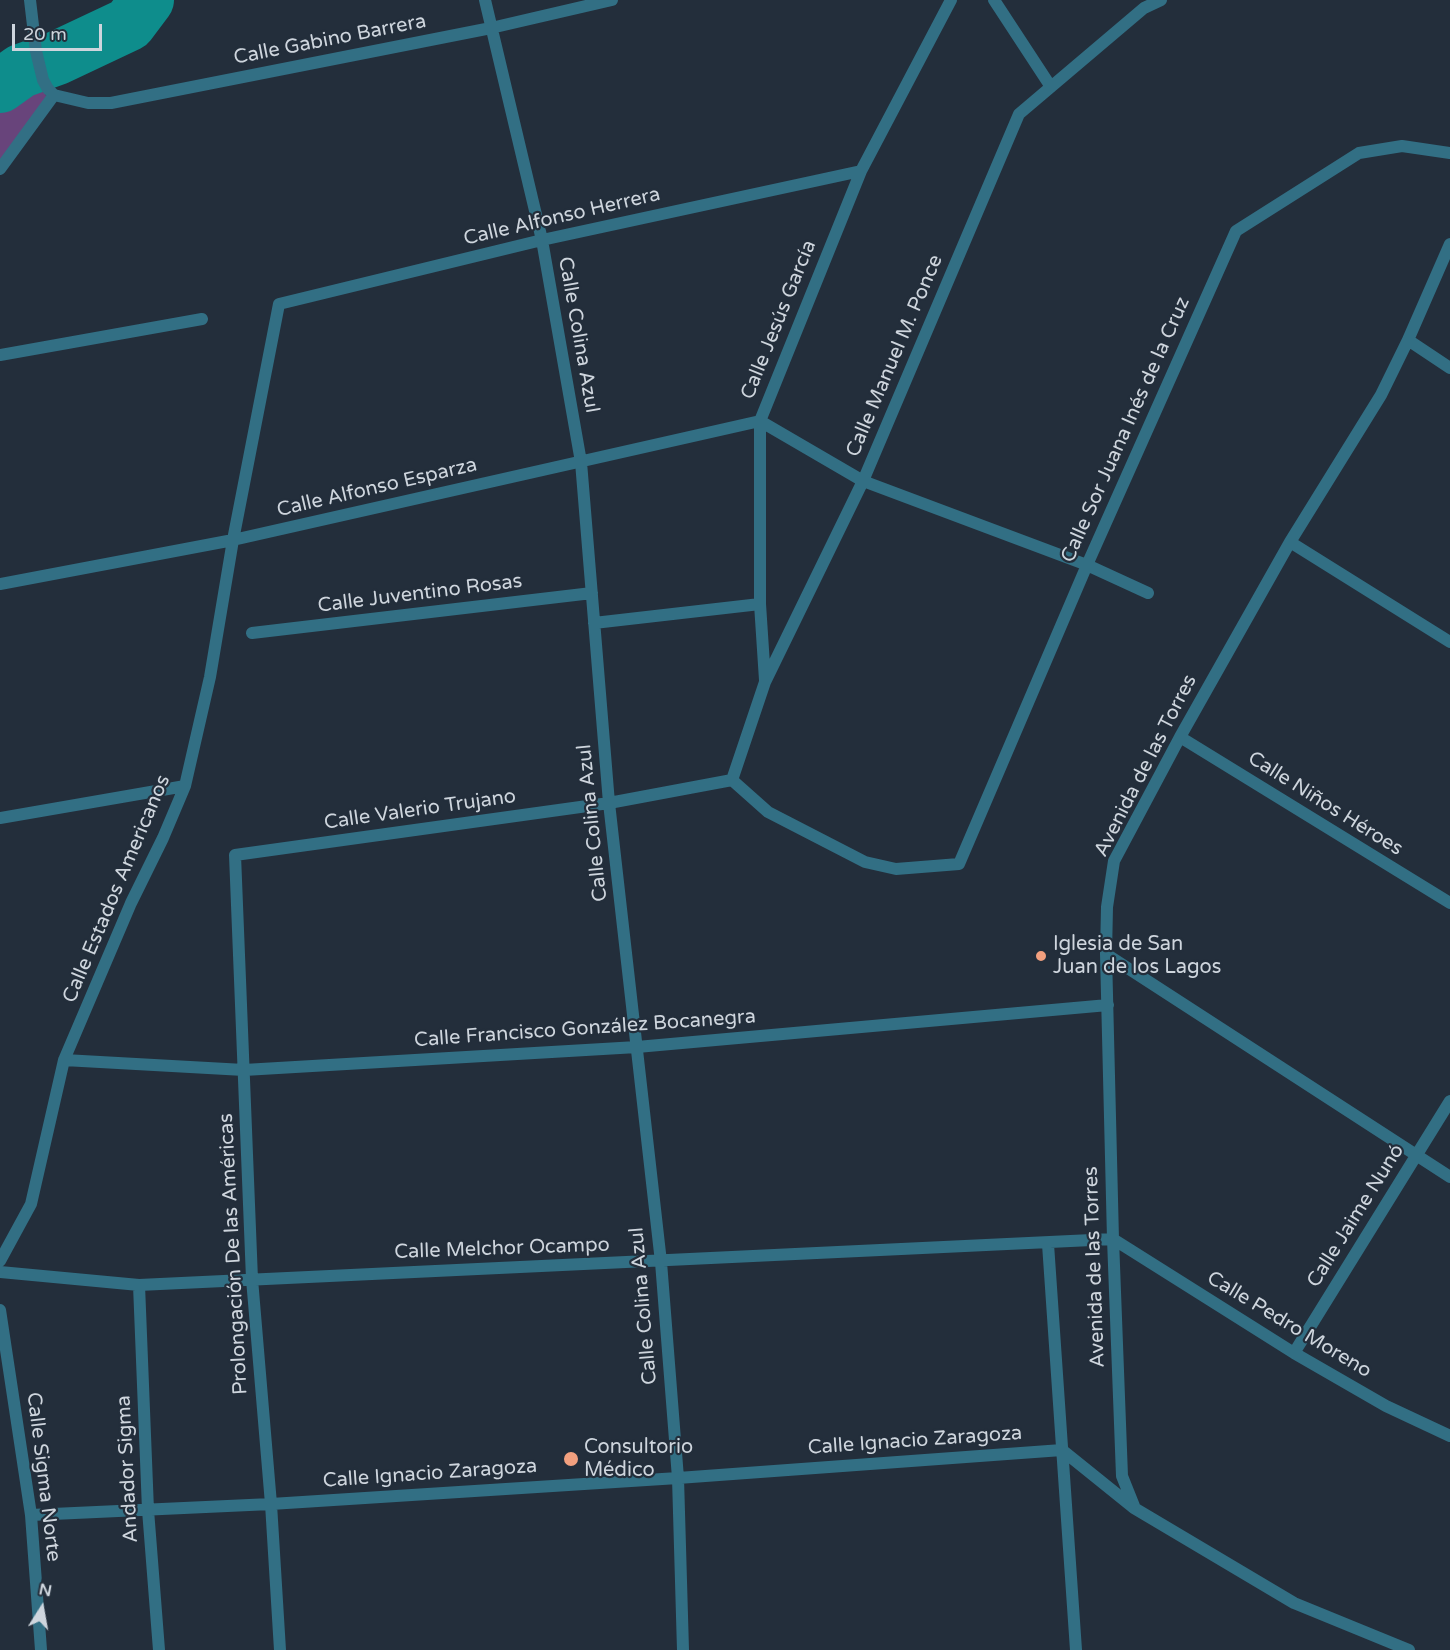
<!DOCTYPE html>
<meta charset="utf-8">
<style>
body{margin:0}
#map{position:relative;width:1450px;height:1650px;overflow:hidden;background:#232e3b;font-family:"Varela Round",sans-serif}
canvas{display:block}
.north{position:absolute;left:12px;top:1578px;width:60px;height:60px;-webkit-text-stroke:4px #232e3b;paint-order:stroke;rotate:11deg;font-size:16px;font-weight:700;line-height:24px;text-align:center;color:#ced5dd}
.north::after{content:'';display:block;margin:auto;width:21px;height:27px;background:#ced5dd;clip-path:polygon(50% 0,100% 100%,50% 72%,0 100%)}
.scale{position:absolute;left:12px;top:24px;width:90px;height:27px;box-sizing:border-box;border:3px solid #ced5dd;border-top:0;padding-left:8px;font-size:18px;line-height:21px;white-space:nowrap;color:#ced5dd;-webkit-text-stroke:4px #232e3b;paint-order:stroke}
</style>
<div id="map">
<canvas width="1450" height="1650"></canvas>
<div class="north">N</div>
<div class="scale">20 m</div>
</div>
<script>
const c = document.querySelector('canvas').getContext('2d');
c.lineJoin = 'round';
function paint(path, color) { c.fillStyle = color; c.fill(path, 'evenodd'); }
const toPath = rows => new Path2D(rows.map(r => 'M' + r).join(''));
function trace(path, color, width, dash) { c.strokeStyle = color; c.lineWidth = width; c.lineCap = dash ? 'butt' : 'round'; c.setLineDash(dash || []); c.stroke(path); }
function label(font, color, halo, rows, align = 'center') {
  c.font = font + ' "Varela Round",sans-serif'; c.lineWidth = 4.5; c.setLineDash([]); c.textBaseline = 'middle'; c.strokeStyle = halo; c.fillStyle = color; for (const [text, x, y, turn = 0] of rows) {
    c.save(); c.translate(x, y); c.rotate((+turn || 0) * Math.PI / 180); c.textAlign = isNaN(turn) ? turn : align; if (halo) c.strokeText(text, 0, 0); c.fillText(text, 0, 0); c.restore();
  }
}
const forest = toPath([
 [29,54,47,98,0,163,0,65]
]);
const river = toPath([
 [0,86,21,71,57,58,129,24,147,0]
]);
const minor = toPath([
 [30,0,36,51,43,80,48,89,54,95,88,103,111,103,491,28,612,0],
 [485,0,542,240,581,462,609,803,661,1262,678,1478,683,1650],
 [994,0,1051,87],
 [0,169,54,95],
 [1408,340,1450,368],
 [0,355,202,319],
 [1290,542,1450,642],
 [0,584,233,540,760,421,863,481,1087,565,1148,593],
 [594,623,760,604],
 [252,633,592,593],
 [765,680,760,604,760,421,861,171,951,0],
 [1180,737,1450,903],
 [732,780,765,682,863,481,1019,114,1144,8,1161,0],
 [0,818,185,786],
 [1106,954,1450,1177],
 [64,1060,244,1070,637,1047,1108,1005],
 [1048,1244,1076,1650],
 [0,1261,31,1204,64,1060,131,903,163,838,185,786,210,677,233,540,279,304,542,240,861,171],
 [0,1272,139,1285,1113,1239,1294,1353,1386,1406,1450,1436],
 [139,1285,148,1510,159,1650],
 [0,1310,31,1515,41,1650],
 [1294,1353,1450,1101],
 [1134,1506,1122,1476,1113,1239,1106,954,1107,907,1114,861,1180,737,1290,542,1381,395,1408,340,1450,244],
 [31,1515,271,1504,678,1478,1062,1450,1134,1508,1294,1603,1409,1650],
 [280,1650,271,1504,252,1279,235,855,609,803,732,780,768,812,865,862,896,869,959,864,1087,565,1236,231,1359,153,1402,146,1450,153]
]);
const markers = [
 [1041,956,6,"#f2a07f"],
 [571,1459,8,"#f2a07f"]
];
const streetNames = [
 ["Calle Gabino Barrera",330,40,-11],
 ["Calle Alfonso Herrera",562,217,-13],
 ["Calle Jesús García",779,320,-68],
 ["Calle Colina Azul",578,335,80],
 ["Calle Manuel M. Ponce",895,356,-67],
 ["Calle Sor Juana Inés de la Cruz",1126,430,-66],
 ["Calle Alfonso Esparza",377,488,-13],
 ["Calle Juventino Rosas",420,594,-7],
 ["Avenida de las Torres",1146,766,-63],
 ["Calle Niños Héroes",1325,804,32],
 ["Calle Valerio Trujano",420,810,-8],
 ["Calle Colina Azul",593,823,-96],
 ["Calle Estados Americanos",117,889,-67],
 ["Calle Francisco González Bocanegra",585,1029,-4],
 ["Calle Jaime Nunó",1356,1216,-58],
 ["Calle Melchor Ocampo",502,1249,-2],
 ["Prolongación De las Américas",234,1254,-93],
 ["Avenida de las Torres",1095,1267,-92],
 ["Calle Colina Azul",644,1306,-95],
 ["Calle Pedro Moreno",1289,1325,31],
 ["Calle Ignacio Zaragoza",915,1441,-4],
 ["Andador Sigma",128,1469,-93],
 ["Calle Ignacio Zaragoza",430,1474,-4],
 ["Calle Sigma Norte",43,1477,83]
];
const poiNames = [
 ["Iglesia de San",1053,945],
 ["Juan de los Lagos",1053,968],
 ["Consultorio",584,1448],
 ["Médico",584,1471]
];
paint(forest, '#68447b');
trace(river, '#0e8d8c', 54);
trace(minor, '#326f84', 12);
for (const [x, y, r, color] of markers) { const dot = new Path2D(); dot.arc(x, y, r, 0, 2 * Math.PI); c.fillStyle = color; c.fill(dot); trace(dot, '#232e3b', 2); }
label('20px', '#ced5dd', '#232e3b', streetNames);
label('20px', '#ced5dd', '#232e3b', poiNames, 'left');
</script>
